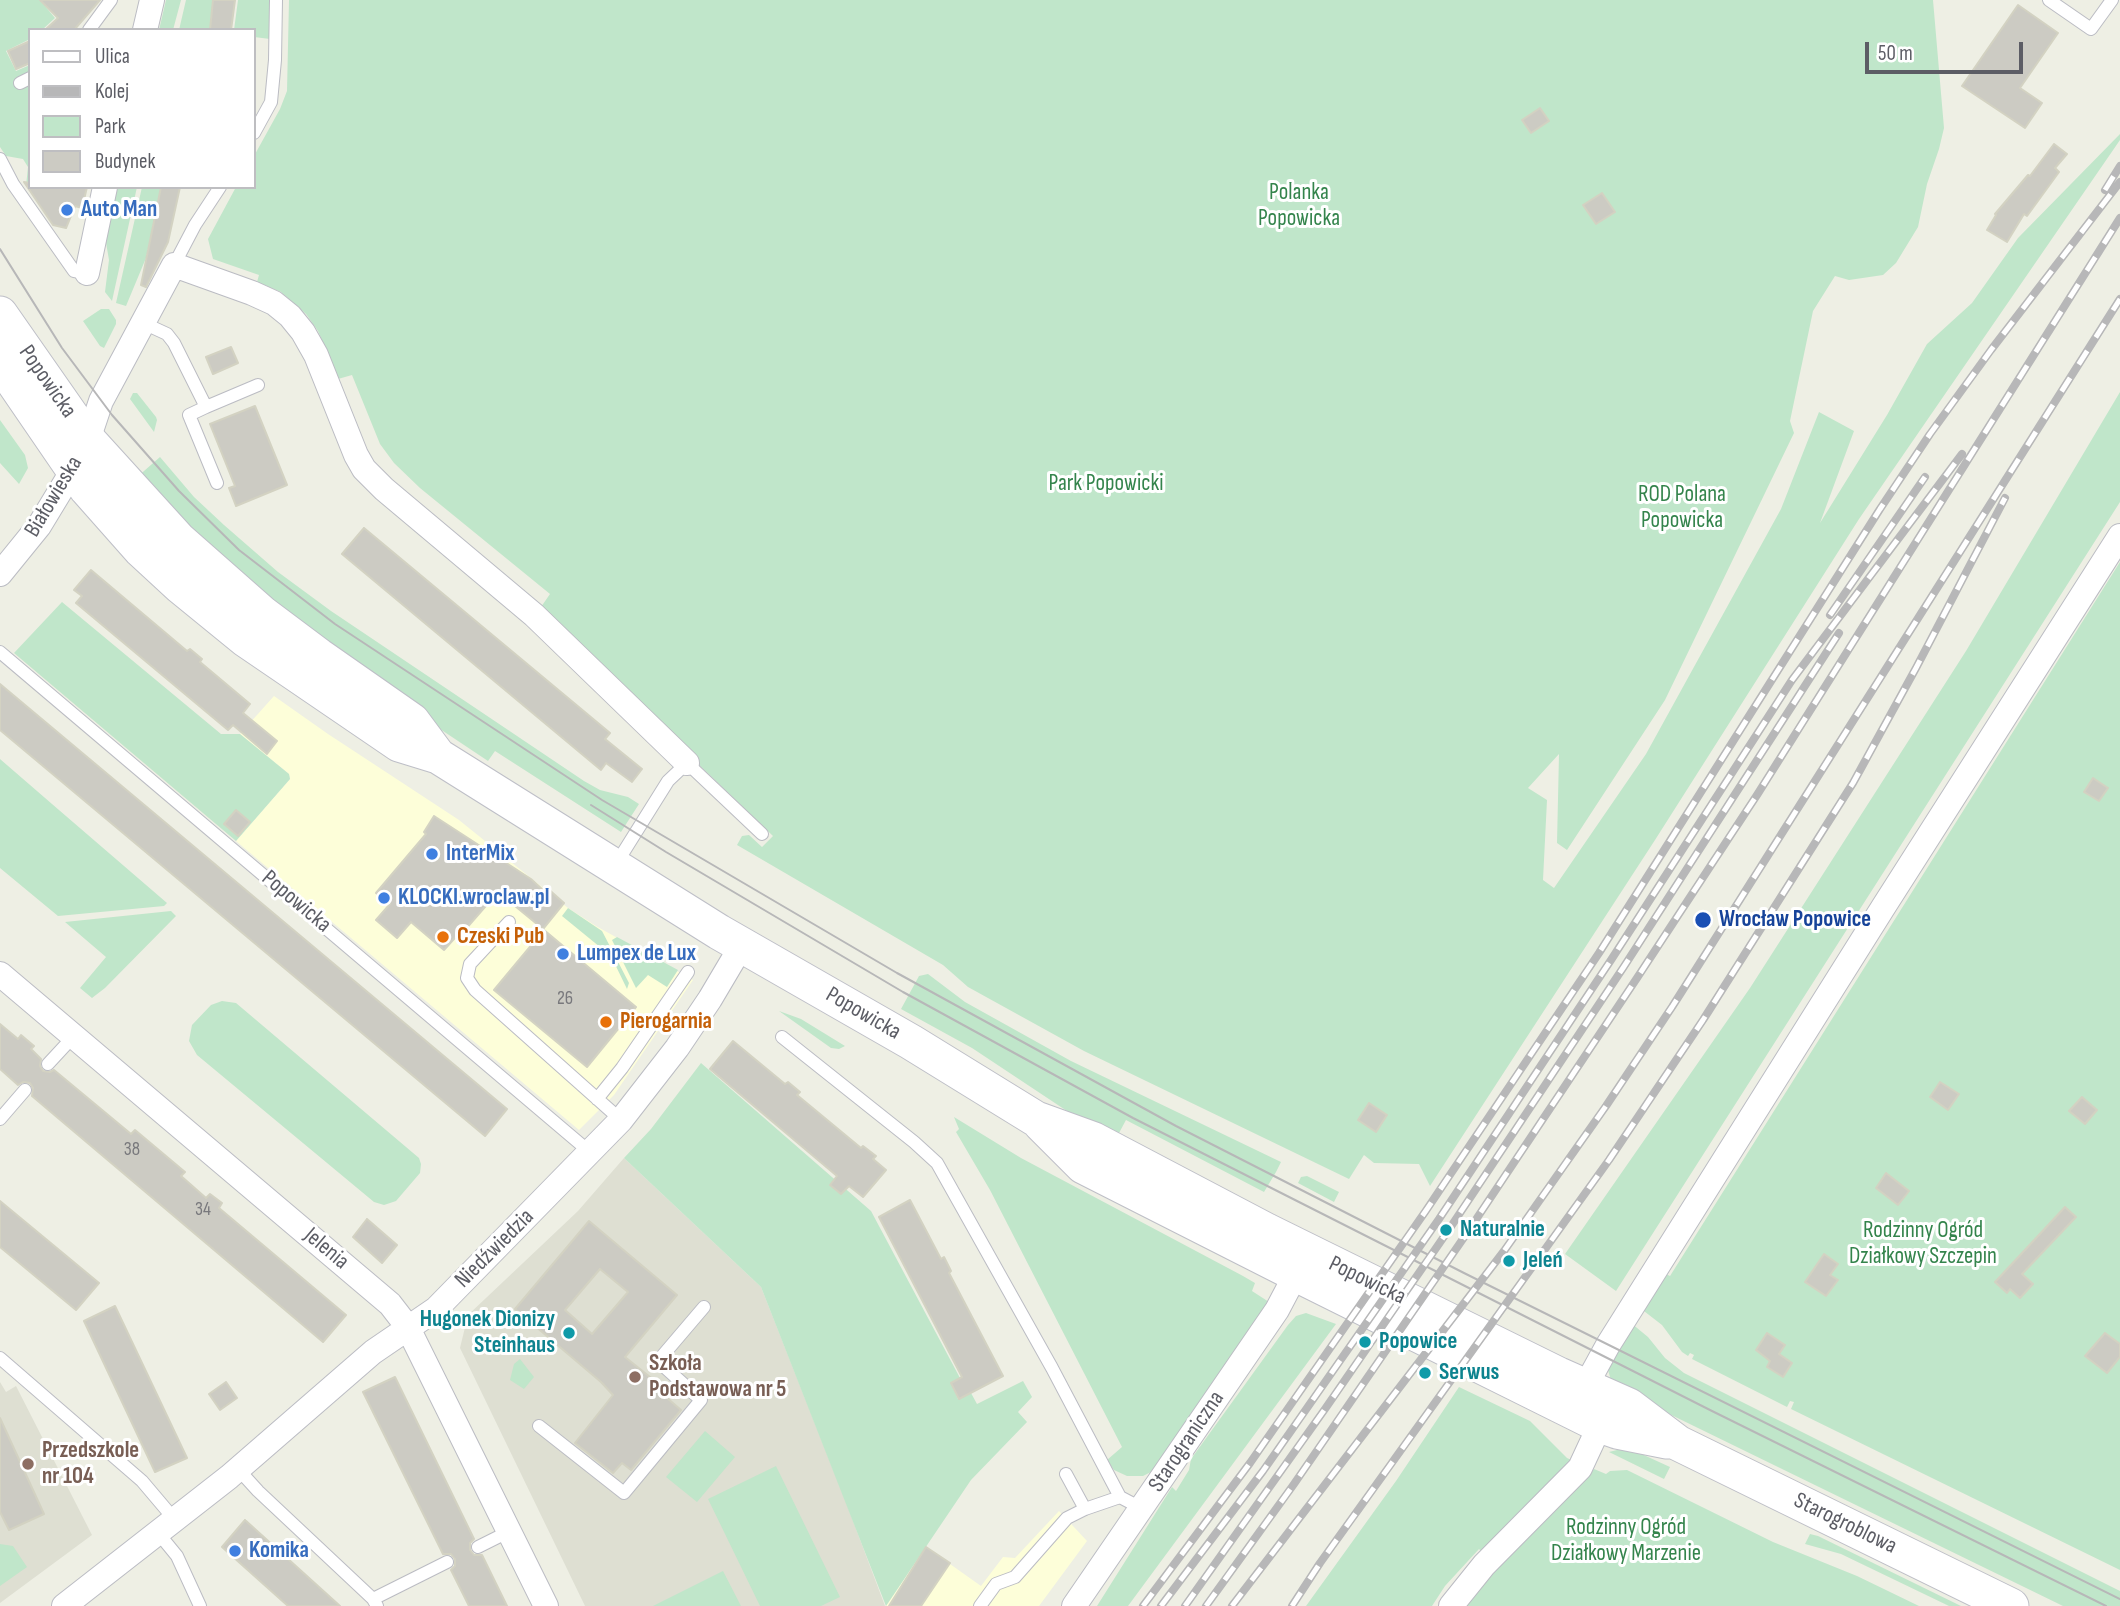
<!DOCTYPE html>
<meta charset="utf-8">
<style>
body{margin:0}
#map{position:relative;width:2120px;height:1606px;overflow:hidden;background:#eeefe4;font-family:"Sofia Sans Condensed",sans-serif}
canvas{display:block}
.legend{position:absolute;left:28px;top:28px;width:228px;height:161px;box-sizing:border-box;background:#fff;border:2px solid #bebec1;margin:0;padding:9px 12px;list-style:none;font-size:21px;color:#5c5d65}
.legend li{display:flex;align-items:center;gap:14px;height:35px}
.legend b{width:35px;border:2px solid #bebec1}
.scale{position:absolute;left:1865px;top:42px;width:158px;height:32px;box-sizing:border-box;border:4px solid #5c5d65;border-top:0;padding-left:9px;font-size:21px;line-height:24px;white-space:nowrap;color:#5c5d65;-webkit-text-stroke:5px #fff;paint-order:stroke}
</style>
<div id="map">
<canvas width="2120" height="1606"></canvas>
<ul class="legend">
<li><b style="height:9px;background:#fff"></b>Ulica</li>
<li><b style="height:9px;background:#b7b7b8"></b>Kolej</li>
<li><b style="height:19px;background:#c0e6ca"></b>Park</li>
<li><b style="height:19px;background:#cccbc3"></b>Budynek</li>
</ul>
<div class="scale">50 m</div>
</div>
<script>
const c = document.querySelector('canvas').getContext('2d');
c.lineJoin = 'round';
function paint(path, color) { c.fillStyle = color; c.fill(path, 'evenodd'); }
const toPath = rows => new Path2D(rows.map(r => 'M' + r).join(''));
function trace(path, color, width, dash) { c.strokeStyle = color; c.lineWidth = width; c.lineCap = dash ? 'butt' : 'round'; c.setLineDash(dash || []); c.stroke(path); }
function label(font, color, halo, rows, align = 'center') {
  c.font = font + ' "Sofia Sans Condensed",sans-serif'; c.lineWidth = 6; c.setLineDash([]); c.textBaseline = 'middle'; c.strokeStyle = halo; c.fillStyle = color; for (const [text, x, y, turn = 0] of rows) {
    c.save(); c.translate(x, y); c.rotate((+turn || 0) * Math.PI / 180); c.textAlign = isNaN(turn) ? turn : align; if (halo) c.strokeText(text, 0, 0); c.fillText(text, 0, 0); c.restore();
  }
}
const commercial = toPath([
 [274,696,328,734,459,820,568,908,596,926,693,980,614,1095,579,1130,236,841,290,779,289,774,240,734],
 [1059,1511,1087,1541,1039,1606,886,1606,926,1547,981,1586,1003,1557,1015,1558]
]);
const education = toPath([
 [624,1158,761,1287,844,1497,885,1606,585,1606,460,1348,468,1315,578,1211],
 [0,1382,6,1392,16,1386,92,1535,0,1603]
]);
const green = toPath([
 [0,0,40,0,55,18,42,30,30,30,30,39,6,51,16,71,30,65,30,183,26,186,28,167,23,159,6,156,0,147],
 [166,0,181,0,173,30,159,30],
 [186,0,213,0,211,30,179,30],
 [238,0,271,0,270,39,254,37,254,30,234,30],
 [289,0,1933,0,1944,128,1939,149,1927,184,1918,227,1896,263,1883,275,1849,280,1835,276,1813,311,1790,421,1794,433,1665,700,1567,850,1557,843,1559,754,1528,788,1547,800,1543,880,1554,888,1646,754,1781,509,1819,412,1854,431,1820,523,1887,415,1927,344,1972,303,2018,238,2120,134,2120,140,1859,519,1655,840,1430,1186,1419,1164,1374,1163,1364,1155,1349,1179,1084,1051,968,987,943,965,737,845,742,836,749,835,762,847,773,836,613,682,541,607,550,594,420,488,394,463,380,444,352,375,338,379,318,331,306,314,281,292,257,282,259,275,213,259,208,239,236,187,254,187,254,156,280,109,287,91],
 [118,187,137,187,112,301,105,292,109,260,105,237],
 [142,187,161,187,146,258,126,306,116,303],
 [101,309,109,309,116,320,116,324,104,348,100,346,83,321],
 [2120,392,2120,502,1616,1291,1565,1254,1750,988,1966,651],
 [133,393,137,393,156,417,157,420,154,432,130,399],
 [0,420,25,455,28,468,19,484,0,463],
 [160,457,194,497,224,525,278,572,331,611,584,781,600,790,628,797,639,804,621,832,495,751,488,761,419,715,307,635,136,478],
 [2120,562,2120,1570,1791,1409,1794,1402,1790,1401,1787,1407,1692,1359,1694,1355,1690,1353,1688,1356,1682,1352,1662,1325,1640,1308,1662,1272,1670,1276],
 [62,602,221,734,240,734,289,774,290,779,236,841,14,653],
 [0,759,52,804,167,903,164,906,58,916,0,868],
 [568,908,602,931,629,983,627,989,611,956,562,916],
 [171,911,176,916,105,988,92,998,80,988,106,957,65,922],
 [617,937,678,970,667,987,648,975,636,988,612,940],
 [928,974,965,1002,1071,1061,1281,1162,1276,1172,1264,1192,1126,1120,1119,1133,1076,1117,972,1048,901,1009,919,976],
 [222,1001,236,1003,419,1158,421,1164,420,1173,396,1201,384,1205,374,1202,197,1055,189,1041,192,1025,211,1005],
 [779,1011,801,1019,845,1046,839,1049,831,1048],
 [701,1063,871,1211,960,1378,951,1383,958,1399,971,1393,977,1404,1023,1381,1032,1397,1018,1412,1027,1422,971,1480,886,1606,761,1287,624,1158,651,1129],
 [954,1117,1021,1158,1243,1276,1255,1283,1252,1291,1269,1302,1153,1471,1143,1476,1127,1476,1114,1470,1107,1460,1122,1447,990,1190,956,1132,959,1129],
 [1307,1176,1339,1192,1334,1202,1298,1183,1301,1177],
 [1306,1313,1336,1324,1128,1606,1097,1606,1172,1487,1176,1491,1189,1470,1191,1459,1288,1325,1296,1316],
 [1631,1323,1648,1337,1665,1358,1684,1373,2120,1591,2120,1606,2063,1606,1618,1389,1612,1384,1608,1370],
 [520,1359,534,1377,524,1389,510,1380,514,1364],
 [1459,1387,1530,1421,1567,1458,1574,1461,1484,1554,1479,1549,1445,1586,1432,1606,1306,1606,1396,1481],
 [705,1431,735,1457,697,1502,666,1477],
 [1621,1449,1635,1451,1670,1467,1664,1479,1609,1452],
 [776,1466,840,1597,821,1606,760,1606,708,1499],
 [1594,1469,1606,1474,1610,1471,1627,1470,1773,1542,1857,1576,1919,1606,1463,1606,1548,1510],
 [1810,1534,1818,1536,1961,1606,1949,1606,1841,1554,1805,1544],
 [0,1544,13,1546,27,1567,0,1586],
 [723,1571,741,1606,653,1606]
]);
const building = toPath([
 [40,0,100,0,74,30,45,30,58,18,40,0],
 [213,0,235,0,231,30,210,30,213,0],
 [2018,5,2058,33,2020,88,2042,103,2025,128,1962,86,2018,5],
 [30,41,30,63,16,69,8,51,30,41],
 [1540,108,1549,121,1531,133,1522,120,1540,108],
 [2054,144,2067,154,2055,168,2059,172,2027,216,2024,214,2007,242,1987,230,1996,215,1995,214,2028,175,2030,176,2054,144],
 [24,182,30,183,30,187,87,187,82,208,75,206,66,228,53,225,24,182],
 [161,187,180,187,168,242,146,287,141,285,161,187],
 [1602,193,1615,212,1596,224,1583,205,1602,193],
 [231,347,238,363,213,374,206,357,231,347],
 [255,406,287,485,236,506,229,488,235,486,210,424,255,406],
 [364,528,610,733,605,739,642,769,632,782,606,763,601,770,342,554,364,528],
 [91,570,187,651,190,649,202,659,200,662,250,704,243,713,277,741,267,754,233,725,228,730,76,603,82,596,74,590,91,570],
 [0,684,507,1109,485,1136,0,730,0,684],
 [2093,778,2108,788,2099,801,2084,792,2093,778],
 [236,810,250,822,238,836,224,824,236,810],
 [434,816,531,879,543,890,546,887,564,903,543,929,498,892,464,931,462,930,444,950,411,922,397,938,376,920,390,904,376,893,426,834,424,832,434,816],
 [544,930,636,1007,587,1067,494,990,544,930],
 [0,1024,18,1039,21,1035,34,1046,31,1049,41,1059,40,1066,43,1071,50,1072,54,1070,131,1134,135,1130,185,1172,181,1176,206,1198,210,1194,222,1203,219,1208,346,1315,323,1342,32,1096,33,1088,30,1083,23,1082,18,1085,0,1069,0,1024],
 [733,1041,785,1084,788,1082,800,1092,797,1095,861,1148,863,1146,876,1156,873,1159,886,1170,863,1197,849,1186,841,1194,830,1185,837,1176,710,1069,733,1041],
 [1940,1082,1959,1094,1948,1110,1930,1097,1940,1082],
 [2082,1097,2097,1110,2085,1124,2069,1111,2082,1097],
 [1369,1103,1387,1115,1376,1132,1358,1120,1369,1103],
 [1886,1173,1909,1191,1898,1205,1876,1188,1886,1173],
 [910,1200,941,1259,944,1257,951,1271,949,1273,1003,1376,959,1399,951,1383,962,1377,879,1217,910,1200],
 [0,1201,99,1283,76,1310,0,1247,0,1201],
 [2065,1207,2076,1217,2022,1274,2033,1284,2020,1298,2010,1289,2007,1293,1995,1282,2065,1207],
 [367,1219,397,1245,382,1263,353,1237,367,1219],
 [589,1221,677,1295,625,1357,655,1381,652,1385,681,1410,631,1470,622,1463,613,1473,575,1443,613,1395,601,1382,515,1309,589,1221],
 [600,1269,628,1292,592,1334,565,1310,600,1269],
 [1824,1254,1838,1264,1830,1275,1838,1280,1826,1296,1805,1282,1824,1254],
 [115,1306,187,1458,155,1472,84,1321,115,1306],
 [1767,1333,1785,1345,1779,1354,1792,1363,1783,1377,1767,1367,1770,1361,1756,1350,1767,1333],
 [2105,1333,2120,1344,2120,1357,2107,1373,2085,1356,2105,1333],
 [395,1377,474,1539,470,1543,470,1550,474,1555,482,1555,507,1606,469,1606,451,1570,455,1566,455,1559,451,1554,443,1554,369,1404,363,1392,395,1377],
 [226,1382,237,1398,220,1410,209,1394,226,1382],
 [0,1418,44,1514,9,1530,0,1512,0,1418],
 [245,1520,340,1606,288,1606,222,1547,245,1520],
 [926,1547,950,1563,921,1606,889,1606,926,1547]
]);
const lane = toPath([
 [2049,0,2091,29,2112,0],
 [89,30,111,0],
 [20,83,30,78],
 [254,133,271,102,275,60,276,0],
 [0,159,13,184,74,271,87,273],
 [174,265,195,225,220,187],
 [141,322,167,334,174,343,206,407,258,385],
 [206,407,189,415,217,483],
 [0,652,591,1153],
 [616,864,668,781,687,763,762,834],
 [509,922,470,964,467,978,475,990,621,1120],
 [782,1037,914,1142,937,1163,1052,1368,1120,1497,1141,1508],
 [48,1064,73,1037],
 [597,1099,622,1068,688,972],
 [0,1119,25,1090],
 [0,1358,142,1481,175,1520],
 [539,1426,624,1493,701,1400,658,1361,704,1307],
 [238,1469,258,1491,373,1599,377,1606],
 [1066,1474,1085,1509],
 [159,1534,177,1556,200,1606],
 [478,1547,510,1531],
 [373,1599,447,1562],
 [980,1606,996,1584,1015,1577,1067,1518,1085,1509,1120,1497]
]);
const street = toPath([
 [145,30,152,0],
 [87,273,105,187],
 [0,574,39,526,73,470,88,440,101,401,174,265,252,293,274,303,290,316,303,332,316,355,356,455,364,469,384,489,534,615,687,763],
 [0,974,390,1304,407,1326,546,1606],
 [1585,1387,1608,1345,1884,906,2120,536],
 [64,1606,229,1477,373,1352,436,1309,621,1120,677,1048,710,999,742,945],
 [1074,1606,1277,1310,1296,1274],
 [1451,1606,1484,1565,1580,1468,1600,1425]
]);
const secondary = toPath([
 [0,314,88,440,178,539,263,614,319,656,412,721,438,756],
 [0,362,87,489,141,550,180,586,245,639,399,744,438,756,719,932,911,1042,1036,1119,1094,1140,1267,1231,1559,1375,1629,1406,1678,1443,2011,1606],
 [1041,1124,1083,1166,1296,1274,1600,1425,1617,1431,1667,1441]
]);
const tram = toPath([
 [0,249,62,348,112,415,179,491,239,550,335,624,602,800,897,973,1176,1126,1464,1273,2120,1599],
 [591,805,666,852,903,992,1133,1118,1710,1410,2106,1606]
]);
const rail = toPath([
 [2105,190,2120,166],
 [1830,615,1925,477],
 [1143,1606,1250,1463,1425,1212,1599,953,1880,509,1930,434,1991,350,2120,182],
 [1161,1606,1263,1471,1439,1219,1611,960,1792,680,1962,454],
 [1185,1606,1325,1409,1452,1225,1623,968,1839,633],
 [1206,1606,1294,1484,1467,1233,1637,978,1757,795,2120,218],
 [1232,1606,1504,1251,1606,1106,1672,1007,2120,299],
 [1292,1606,1320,1563,1609,1160,1703,1020,1853,783,1916,668,2005,498]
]);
const markers = [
 [67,210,7,"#3f7fe0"],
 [432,854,7,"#3f7fe0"],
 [384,898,7,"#3f7fe0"],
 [1703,920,9,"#1a4fb4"],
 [443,937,7,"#e8710a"],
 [563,954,7,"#3f7fe0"],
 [606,1022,7,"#e8710a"],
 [1446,1230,7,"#0f9aa8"],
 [1509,1261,7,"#0f9aa8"],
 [569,1333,7,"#0f9aa8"],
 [1365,1342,7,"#0f9aa8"],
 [1425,1373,7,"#0f9aa8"],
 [635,1377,7,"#8d6e63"],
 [28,1464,7,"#8d6e63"],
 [235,1551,7,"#3f7fe0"]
];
const numberNames = [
 ["26",565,999],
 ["38",132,1150],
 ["34",203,1210]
];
const parkNames = [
 ["Polanka",1299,193],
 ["Popowicka",1299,219],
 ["Park Popowicki",1106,484],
 ["ROD Polana",1682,495],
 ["Popowicka",1682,521],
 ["Rodzinny Ogród",1923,1231],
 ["Działkowy Szczepin",1923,1257],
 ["Rodzinny Ogród",1626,1528],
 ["Działkowy Marzenie",1626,1554]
];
const shopNames = [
 ["Auto Man",81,210],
 ["InterMix",446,854],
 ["KLOCKI.wroclaw.pl",398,898],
 ["Lumpex de Lux",577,954],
 ["Komika",249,1551]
];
const streetNames = [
 ["Popowicka",47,382,55],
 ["Białowieska",54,497,-59],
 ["Popowicka",296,902,40],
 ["Popowicka",863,1014,30],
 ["Jelenia",326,1249,40],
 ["Niedźwiedzia",495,1249,-45],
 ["Popowicka",1367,1281,26],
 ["Starograniczna",1187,1442,-56],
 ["Starogroblowa",1845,1524,26]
];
const transitNames = [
 ["Wrocław Popowice",1719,920]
];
const foodNames = [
 ["Czeski Pub",457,937],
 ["Pierogarnia",620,1022]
];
const cultureNames = [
 ["Naturalnie",1460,1230],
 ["Jeleń",1523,1261],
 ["Hugonek Dionizy",555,1320,"right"],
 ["Steinhaus",555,1346,"right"],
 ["Popowice",1379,1342],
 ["Serwus",1439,1373]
];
const educationNames = [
 ["Szkoła",649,1364],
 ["Podstawowa nr 5",649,1390],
 ["Przedszkole",42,1451],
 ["nr 104",42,1477]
];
paint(commercial, '#fdfed9');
paint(education, '#dedfd2');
paint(green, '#c0e6ca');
paint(building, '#cccbc3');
trace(building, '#d3d2c2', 2);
trace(lane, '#bbbcc3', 14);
trace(street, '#bbbcc3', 26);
trace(secondary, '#bebfc7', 37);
trace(lane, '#fff', 12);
trace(street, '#fff', 24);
trace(secondary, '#fff', 35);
trace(tram, '#b7b7b8', 2);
trace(rail, '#b7b7b8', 8);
trace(rail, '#fff', 5, [16]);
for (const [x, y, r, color] of markers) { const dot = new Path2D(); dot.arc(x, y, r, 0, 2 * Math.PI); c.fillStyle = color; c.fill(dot); trace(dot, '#fff', 2.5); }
label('19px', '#78787c', null, numberNames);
label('23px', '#34844c', '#fff', parkNames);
label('bold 23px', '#366cbe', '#fff', shopNames, 'left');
label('23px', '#5c5d65', '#fff', streetNames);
label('bold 23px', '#164399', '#fff', transitNames, 'left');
label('bold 23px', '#c56008', '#fff', foodNames, 'left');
label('bold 23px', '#0d838f', '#fff', cultureNames, 'left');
label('bold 23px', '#785e54', '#fff', educationNames, 'left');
</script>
